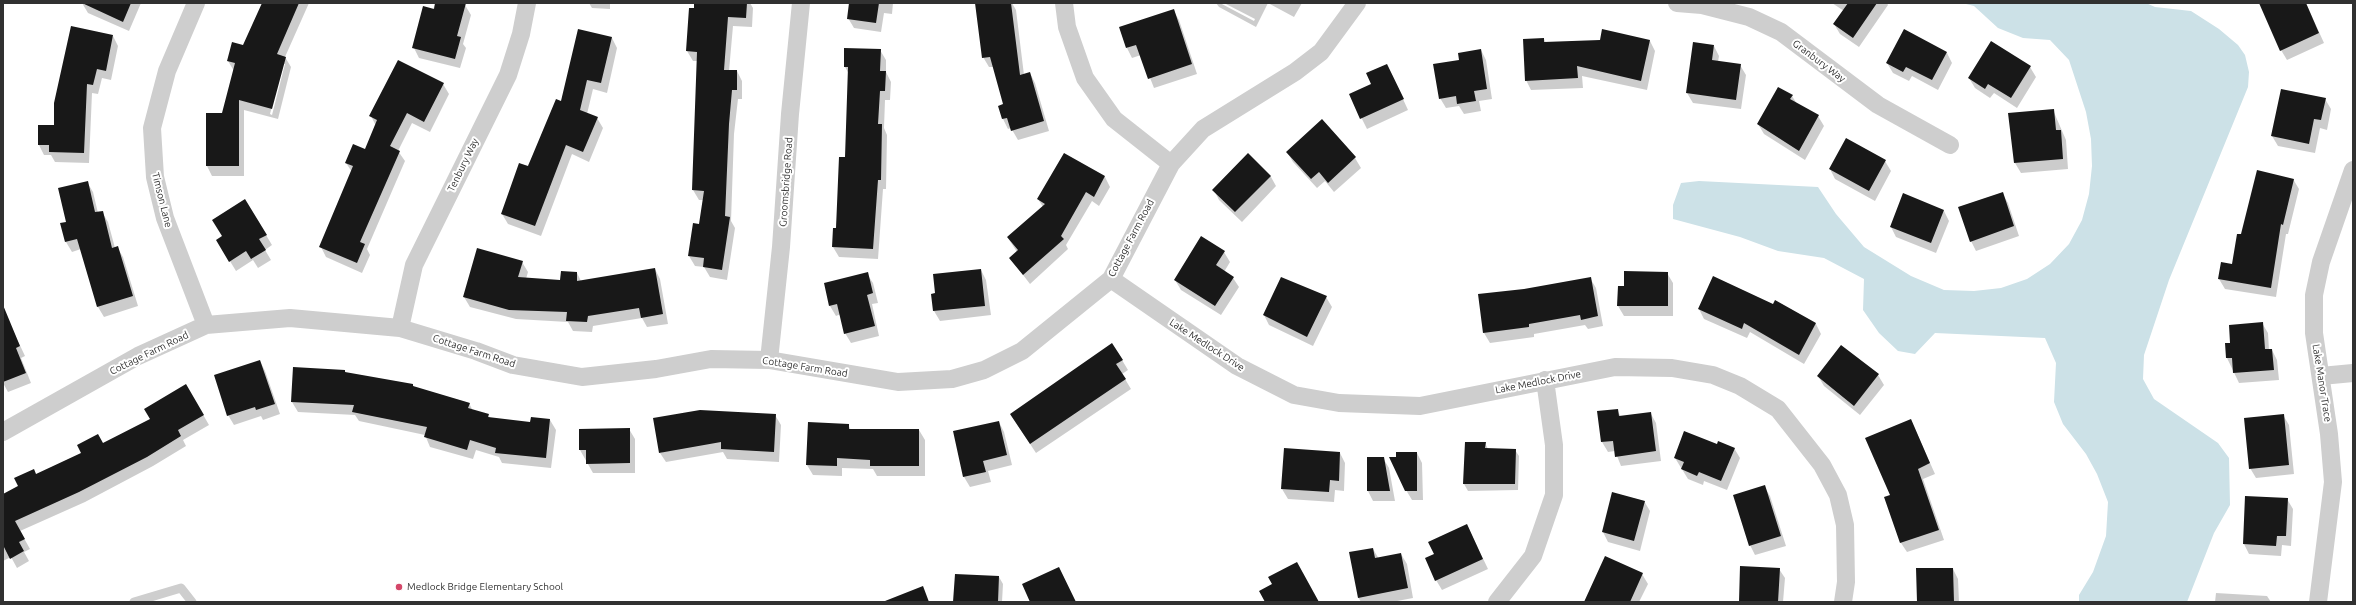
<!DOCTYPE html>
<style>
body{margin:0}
#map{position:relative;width:2356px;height:605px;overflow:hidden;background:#fff;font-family:Ubuntu,sans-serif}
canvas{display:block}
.frame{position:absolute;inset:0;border:4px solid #313131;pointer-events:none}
</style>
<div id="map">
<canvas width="2356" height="605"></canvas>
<div class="frame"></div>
</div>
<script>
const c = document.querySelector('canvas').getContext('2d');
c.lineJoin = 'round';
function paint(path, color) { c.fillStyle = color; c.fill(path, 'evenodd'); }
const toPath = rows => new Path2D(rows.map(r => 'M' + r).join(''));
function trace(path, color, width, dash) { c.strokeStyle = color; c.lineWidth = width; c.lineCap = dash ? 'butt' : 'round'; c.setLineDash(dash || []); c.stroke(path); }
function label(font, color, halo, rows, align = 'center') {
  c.font = font + ' Ubuntu,sans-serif'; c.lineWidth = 4; c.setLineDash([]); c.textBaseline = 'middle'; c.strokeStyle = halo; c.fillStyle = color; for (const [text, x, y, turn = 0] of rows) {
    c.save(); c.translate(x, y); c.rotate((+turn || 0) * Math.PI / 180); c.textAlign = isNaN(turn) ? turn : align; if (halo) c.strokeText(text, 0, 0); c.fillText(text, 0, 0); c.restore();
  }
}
const water = toPath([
 [1962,3,2146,3,2155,7,2191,11,2219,29,2238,45,2245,55,2249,72,2248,87,2169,280,2144,355,2143,379,2154,399,2218,443,2229,458,2230,505,2214,533,2187,602,2079,602,2079,595,2093,572,2106,536,2108,502,2097,474,2086,454,2063,424,2054,402,2056,363,2045,338,1935,333,1915,354,1898,351,1879,333,1863,310,1864,279,1824,258,1778,251,1740,237,1673,219,1673,205,1681,183,1699,181,1818,187,1836,214,1864,247,1911,276,1944,290,1974,291,2001,288,2027,279,2050,264,2069,244,2082,220,2089,194,2092,166,2091,139,2086,112,2069,60,2050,40,2023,38,1998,28,1974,6]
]);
const shadow = toPath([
 [82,3,141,3,129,31,88,13],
 [263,3,309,3,285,57,291,67,278,119,244,110,244,176,212,176,207,166,207,114,223,114,234,71,228,61,244,46],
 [283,64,285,64,272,115,270,114],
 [436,3,465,5,471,15,463,44,466,48,460,68,419,58,414,48],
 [589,3,610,3,610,9,592,8],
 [698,3,750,3,753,8,752,27,733,26,729,71,737,71,742,81,742,99,738,99,734,134,731,221,735,228,727,280,710,277,704,267,695,266,689,256,700,225,704,200,699,200,693,190,698,61,693,61,687,51,690,9,698,9],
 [850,3,893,3,892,14,884,13,881,32,854,28,848,18],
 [983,3,1012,3,1016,10,1024,75,1030,73,1035,83,1049,131,1018,140,1011,128,1008,129,1003,119,999,107,1004,105,994,67,989,67,983,57],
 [1216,3,1220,3,1254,21,1255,19,1224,3,1302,3,1294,17,1268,3,1256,27,1219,7],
 [1832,3,1887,3,1888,5,1859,47,1840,34,1834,24,1844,11],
 [2270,3,2306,3,2324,43,2287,60,2281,50],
 [1173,10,1179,20,1197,74,1154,88,1141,55,1132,58,1127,48],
 [579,30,612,38,617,48,607,93,593,89,587,114,597,118,603,128,589,162,572,154,541,236,508,224,502,214,561,103],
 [1603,30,1650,41,1655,51,1647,90,1582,76,1583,88,1531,90,1526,80,1544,39,1546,43,1601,41],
 [1904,30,1947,53,1952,63,1938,90,1912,76,1909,81,1893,73,1887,63],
 [113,36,118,46,111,80,102,78,98,94,92,93,89,163,55,162,51,155,44,155,39,145,55,126],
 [1992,42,2030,67,2036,77,2017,108,1994,93,1990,98,1975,88,1969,78],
 [1714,46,1719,56,1718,62,1740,65,1746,75,1741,109,1693,103,1687,93],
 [880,50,886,60,886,72,891,82,890,100,885,100,884,128,887,135,886,189,883,189,878,259,839,257,833,247,846,158,849,74,845,67],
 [1481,50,1486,60,1492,99,1479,101,1481,111,1464,114,1459,106,1446,108,1440,98,1460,61],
 [1392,75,1408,110,1367,129,1350,95],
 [443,84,449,94,430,132,412,123,398,151,405,161,367,249,370,255,362,273,326,257,321,247,352,172,346,163,366,150,376,126,371,116],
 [1792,96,1797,104,1818,116,1824,126,1805,160,1764,134,1758,124],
 [2325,99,2331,109,2327,130,2320,128,2315,153,2278,146,2272,136],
 [2053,110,2066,140,2068,169,2021,173,2015,163],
 [1322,121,1355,158,1361,168,1334,192,1325,181,1317,188,1293,162,1287,152],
 [1846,140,1885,161,1891,171,1875,201,1835,179,1830,169],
 [1064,154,1105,177,1110,187,1099,206,1092,201,1066,245,1068,249,1030,284,1010,258,1017,252,1008,238,1043,207,1038,199],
 [1248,154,1271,177,1276,186,1242,222,1219,200,1214,190],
 [2293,179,2299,189,2288,234,2286,234,2276,297,2225,289,2219,279,2222,263,2233,265,2242,235],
 [87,182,93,192,98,213,102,212,108,222,115,248,117,247,123,257,138,306,104,317,98,307,81,249,72,252,66,242,68,222],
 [2002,193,2008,203,2019,236,1976,251,1971,241],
 [1944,211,1949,221,1936,253,1896,237,1891,227],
 [266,235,272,245,265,250,271,260,258,268,253,260,236,271,217,240],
 [1224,252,1230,262,1224,272,1233,278,1239,287,1221,315,1181,290,1175,280],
 [522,262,528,272,526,279,561,281,577,273,581,281,655,269,660,279,668,324,647,327,642,318,593,326,592,332,573,331,568,322,516,319,470,307,464,297],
 [981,270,986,280,991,315,940,321,934,311,932,295],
 [1667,273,1673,283,1673,316,1624,316,1618,306,1625,287],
 [867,274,873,283,878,303,872,304,879,336,851,343,845,333,841,314,836,316,830,306,825,284],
 [1590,278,1596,288,1603,326,1588,329,1585,325,1534,334,1534,337,1490,343,1484,333,1524,290],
 [1326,297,1332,307,1313,346,1269,325,1264,315],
 [1776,301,1816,324,1821,334,1804,364,1750,332,1747,338,1704,319,1699,309,1773,305],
 [8,320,25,356,21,358,31,383,8,392,3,383,3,322],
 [2262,323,2268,333,2269,350,2272,350,2277,360,2279,380,2239,383,2227,358,2231,344],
 [1841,346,1878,375,1884,385,1860,415,1824,386,1818,376],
 [1122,360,1128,370,1122,374,1131,389,1036,453,1011,415],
 [260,361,265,371,280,414,263,420,261,416,234,425,228,415],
 [345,371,346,373,413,385,414,387,469,403,473,411,488,415,490,418,531,423,550,420,556,430,551,468,502,463,499,457,476,450,473,459,430,447,425,435,359,421,355,415,298,412,292,402],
 [186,385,209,425,183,440,186,446,153,466,85,502,20,531,30,549,24,552,29,561,17,568,11,557,3,561,3,495,36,475,151,420],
 [1617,410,1621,417,1651,414,1656,423,1661,461,1621,466,1615,451,1608,452,1602,442],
 [775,415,781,425,779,462,727,459,723,452,666,462,660,453],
 [2283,415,2289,425,2294,474,2256,478,2250,468],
 [1911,420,1935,474,1923,479,1944,540,1907,552,1901,543,1891,495],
 [999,422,1004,432,1012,465,988,471,991,482,970,487,964,477,954,432],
 [848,425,851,430,919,430,925,440,925,476,877,476,873,469,842,468,842,476,813,475,807,465],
 [629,429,635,439,635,473,593,473,580,450],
 [1485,443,1488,449,1515,450,1519,456,1518,490,1468,491,1464,484],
 [1718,445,1734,448,1740,458,1727,490,1704,481,1703,485,1688,479,1675,458],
 [1340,453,1345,463,1344,491,1335,490,1334,502,1288,499,1282,489],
 [1417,453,1422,463,1423,500,1412,500,1406,490,1397,458],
 [1383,458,1389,468,1395,501,1373,501,1368,491],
 [1764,486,1770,496,1786,546,1755,555,1750,545],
 [1613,493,1644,501,1650,511,1640,551,1608,542,1603,532],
 [2246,497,2287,499,2293,509,2291,546,2282,545,2281,556,2249,554,2244,544],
 [1467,525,1488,569,1442,590,1436,580,1435,554],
 [1373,549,1379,559,1401,554,1407,564,1413,598,1392,602,1361,602,1358,597],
 [1779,569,1785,578,1783,602,1740,602],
 [1953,569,1958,579,1959,602,1918,602],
 [1642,574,1648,584,1639,602,1585,602],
 [999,577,1003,584,1002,602,954,602],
 [2216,593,2267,596,2271,602,2215,602]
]);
const building = toPath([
 [82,3,131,3,123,22],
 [262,3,299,3,277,54,286,57,272,109,239,100,239,166,206,166,206,113,222,113,235,63,227,61,232,42,243,45],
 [435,3,466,3,457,36,461,37,455,59,412,48,423,6,434,9],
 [694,3,747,3,746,18,728,17,724,70,737,70,737,90,732,90,729,124,725,216,730,217,722,270,703,267,704,258,688,256,693,223,699,224,704,191,692,190,697,52,686,51,689,8,694,8],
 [849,3,879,3,876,23,847,19],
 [975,3,1011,3,1020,75,1030,72,1044,121,1011,131,1007,118,1002,119,998,106,1003,104,990,57,982,58],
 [1848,3,1877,3,1853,38,1833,24],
 [2259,3,2306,3,2319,33,2280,51],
 [1174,9,1192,64,1148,79,1136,45,1126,48,1119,27],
 [71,26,113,35,106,71,97,69,93,85,87,84,84,153,49,152,49,145,38,145,38,125,54,125,54,103],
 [578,29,612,37,601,83,587,80,580,110,598,117,583,152,566,145,535,226,501,214,519,163,528,166,556,99,561,101],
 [1602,29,1650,40,1641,81,1577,66,1578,78,1525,81,1523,39,1544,38,1544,42,1600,40],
 [1904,29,1947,52,1932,80,1906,67,1903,72,1886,63],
 [1991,41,2031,66,2011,98,1988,84,1985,89,1968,78],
 [1693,42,1714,45,1712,60,1741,64,1736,100,1686,93],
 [844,48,881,49,880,71,886,71,885,91,880,91,878,124,882,124,881,180,878,180,873,249,832,247,833,228,836,228,839,157,845,157,848,67,844,67],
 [1481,49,1487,89,1474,91,1476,101,1457,104,1456,96,1439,99,1433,64,1459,60,1458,53],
 [398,60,444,83,424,122,407,113,390,146,400,151,360,242,365,244,357,263,319,247,353,166,345,163,353,144,365,149,377,120,369,116],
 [1387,64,1404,99,1360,119,1349,94,1371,84,1366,73],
 [1778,87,1793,95,1790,99,1819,115,1799,151,1757,124],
 [2281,89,2326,98,2321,120,2314,119,2309,144,2271,136],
 [2054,109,2056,130,2061,130,2063,159,2014,163,2008,113],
 [1322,119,1356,157,1328,183,1319,172,1311,179,1286,152],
 [1846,138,1886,160,1869,191,1829,169],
 [1064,153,1105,176,1094,197,1086,192,1061,236,1064,239,1023,275,1009,258,1018,250,1007,237,1045,204,1037,199],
 [1248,153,1271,176,1235,212,1212,190],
 [2257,170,2294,179,2283,225,2281,224,2271,288,2218,279,2221,262,2232,264,2237,234,2241,234],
 [88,181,95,212,103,211,112,248,118,246,133,296,97,307,77,239,65,242,60,223,66,222,58,188],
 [2003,192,2014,226,1970,242,1958,207],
 [1903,193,1944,210,1931,243,1890,227],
 [245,199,267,235,259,239,266,250,251,259,246,251,229,262,216,240,222,236,212,220],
 [1201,236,1225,251,1216,265,1234,277,1215,306,1174,280],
 [477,248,523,261,518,277,560,280,561,271,577,272,577,281,655,268,663,314,641,318,639,308,588,316,587,322,566,321,567,312,509,310,463,297],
 [981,269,985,306,933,311,931,294,935,293,933,274],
 [1624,271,1668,272,1668,306,1617,306,1618,286,1624,286],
 [868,272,873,293,867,295,875,326,844,334,837,304,829,306,824,283],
 [1713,276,1773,304,1775,300,1816,323,1799,355,1744,323,1742,329,1698,309],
 [1281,277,1327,296,1307,337,1263,315],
 [1591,277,1598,316,1581,320,1580,315,1529,324,1529,327,1483,333,1478,294,1524,289],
 [3,305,20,346,16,348,26,373,3,382],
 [2263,322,2265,349,2272,349,2274,370,2233,373,2232,358,2226,358,2225,343,2230,343,2229,325],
 [1112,343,1123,360,1116,364,1126,379,1030,444,1010,414],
 [1841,345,1879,374,1854,406,1817,376],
 [260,360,275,404,256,410,255,407,227,416,214,375],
 [293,367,345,370,345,372,413,384,413,386,470,403,468,408,489,414,488,417,530,422,531,417,550,419,546,458,495,453,496,448,470,440,467,450,424,437,427,427,352,412,354,405,291,402],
 [186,384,204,415,178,430,181,436,147,457,79,492,15,521,25,539,19,542,24,551,10,559,3,545,3,494,18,486,14,478,34,469,36,474,81,453,77,445,98,434,103,443,150,419,144,409],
 [1618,409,1619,416,1651,412,1656,451,1615,457,1613,441,1601,442,1597,411],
 [700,410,776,414,774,452,721,449,721,442,659,453,653,418],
 [2284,414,2289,465,2249,469,2244,418],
 [1911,419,1930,463,1918,469,1939,530,1900,543,1884,497,1890,495,1865,438],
 [999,421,1007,455,983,461,986,472,963,477,953,431],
 [808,422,849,424,849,429,919,429,919,466,870,466,870,460,837,458,837,466,806,465],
 [630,428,630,463,586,464,586,450,579,450,579,429],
 [1684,431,1717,444,1718,441,1735,448,1721,481,1699,472,1697,476,1681,469,1684,462,1674,458],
 [1465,442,1486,442,1485,448,1516,449,1515,484,1463,484],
 [1284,448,1340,452,1339,481,1330,480,1329,492,1281,489],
 [1396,452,1417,452,1417,491,1405,491,1389,457,1396,457],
 [1367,457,1384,457,1390,491,1367,491],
 [1765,485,1781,536,1749,546,1733,495],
 [1612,492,1645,501,1634,541,1602,532],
 [2245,496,2288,498,2286,536,2277,536,2276,546,2243,544],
 [1467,524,1483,559,1435,581,1425,558,1434,554,1428,542],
 [1373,548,1375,558,1401,553,1408,588,1358,598,1349,552],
 [1605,556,1643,573,1630,602,1584,602],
 [1297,562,1319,602,1265,602,1259,591,1272,584,1268,577],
 [1740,566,1780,568,1778,602,1739,602],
 [1059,567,1076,602,1030,602,1022,584],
 [1916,568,1953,568,1954,602,1917,602],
 [955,574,999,576,998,602,953,602],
 [923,586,929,602,886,602,885,601]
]);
const lane = toPath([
 [134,602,181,588,192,602]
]);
const street = toPath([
 [196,3,167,71,152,128,155,177,165,218,206,325],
 [1064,3,1067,27,1085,78,1114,119,1171,164],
 [1677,3,1702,5,1749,17,1781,32,1878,105,1950,145],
 [1111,279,1237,366,1294,395,1339,403,1420,406,1615,367,1672,368,1713,375,1740,386,1778,409,1822,465,1838,495,1845,525,1846,582,1843,602],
 [400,328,414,265,508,75,521,34,527,3],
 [769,360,781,247,790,114,801,3],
 [2321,376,2353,373],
 [3,432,138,356,206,325,290,318,400,328,476,351,513,365,582,377,656,369,711,359,769,360,898,382,952,379,984,370,1022,351,1111,279,1171,164,1203,129,1295,72,1321,52,1357,3],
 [1497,602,1533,556,1554,495,1554,445,1545,380],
 [2318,602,2333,482,2329,434,2314,333,2314,295,2321,262,2353,170]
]);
const markers = [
 [399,587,4,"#d44769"]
];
const streetNames = [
 ["Granbury Way",1819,61,37],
 ["Tenbury Way",463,165,-64],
 ["Groomsbridge Road",786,182,-86],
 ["Timson Lane",162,200,76],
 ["Cottage Farm Road",1131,238,-62],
 ["Lake Medlock Drive",1207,345,33],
 ["Cottage Farm Road",474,351,18],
 ["Cottage Farm Road",149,353,-26],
 ["Cottage Farm Road",805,367,9],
 ["Lake Medlock Drive",1538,382,-11],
 ["Lake Manor Trace",2322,383,81]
];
const poiNames = [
 ["Medlock Bridge Elementary School",407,587]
];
paint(water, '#cce1e7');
paint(shadow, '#0003');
paint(building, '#181818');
trace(lane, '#cecece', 9);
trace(street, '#cecece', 18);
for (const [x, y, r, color] of markers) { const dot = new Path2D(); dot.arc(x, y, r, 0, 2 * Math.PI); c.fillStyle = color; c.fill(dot); trace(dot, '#fff', 1.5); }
label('10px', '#313131', '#fff', streetNames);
label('10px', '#313131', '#fff', poiNames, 'left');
</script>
